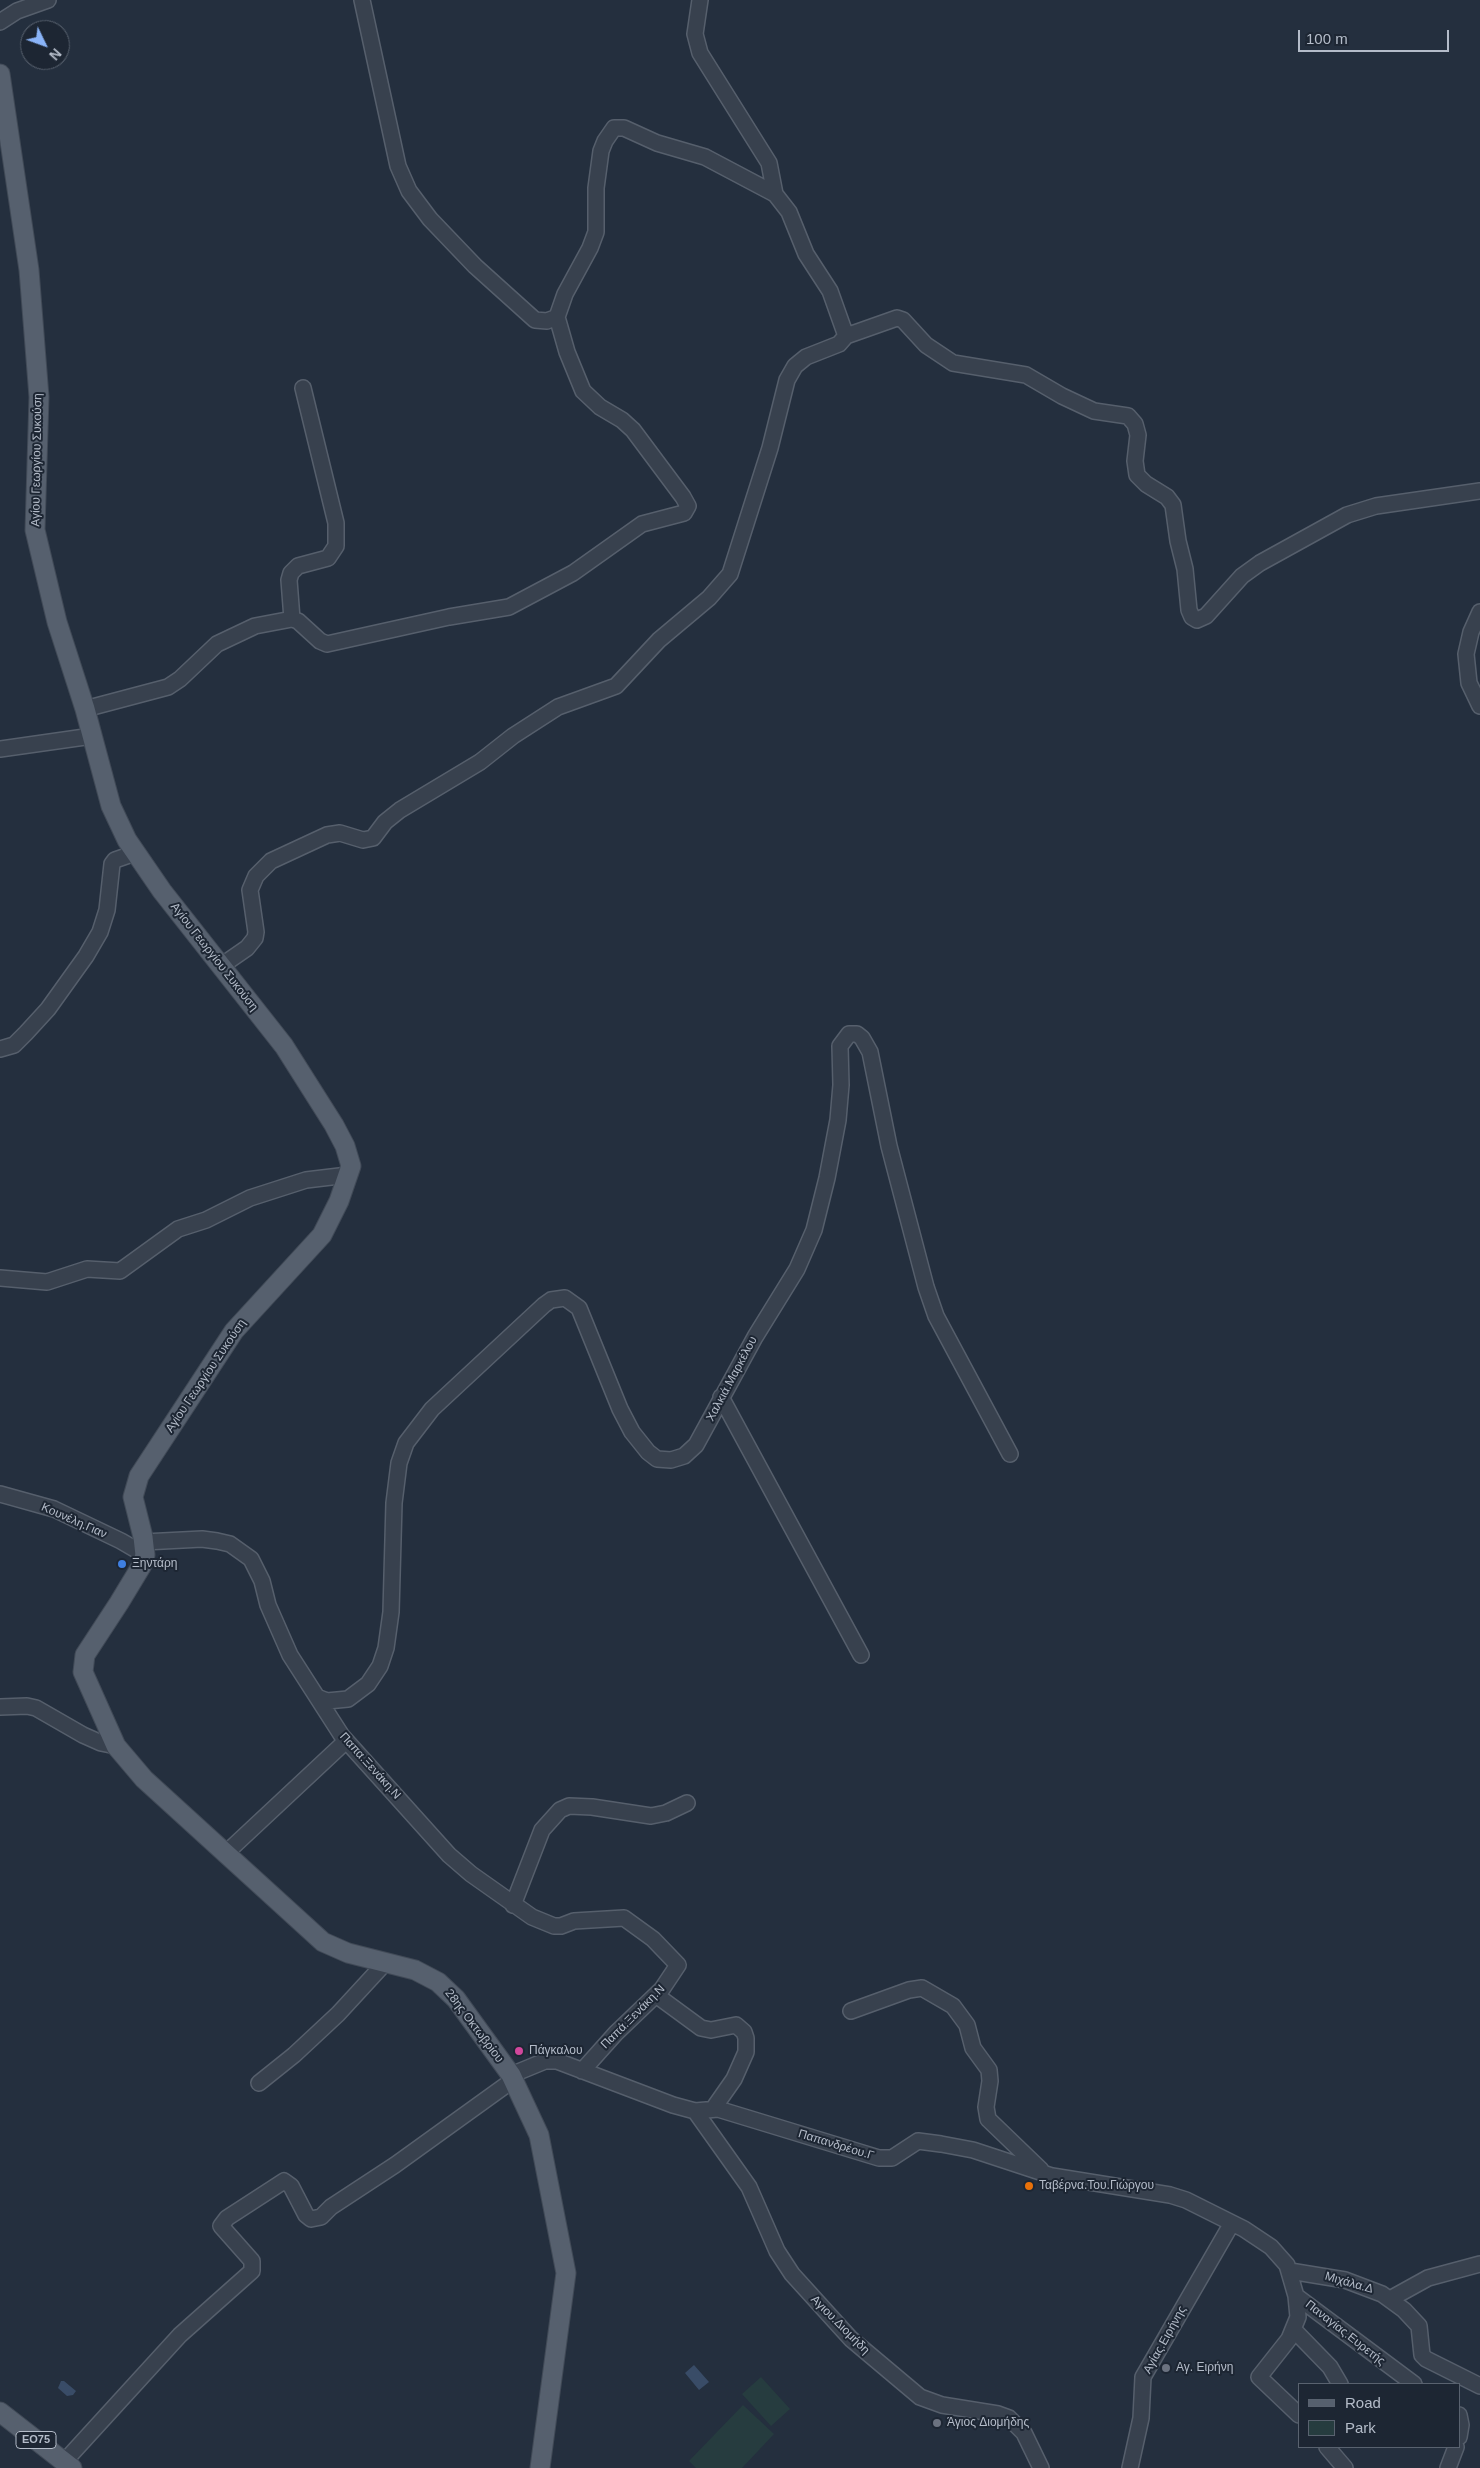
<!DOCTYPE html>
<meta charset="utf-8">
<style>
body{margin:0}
#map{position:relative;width:1480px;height:2468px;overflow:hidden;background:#242f3e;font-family:Helvetica,sans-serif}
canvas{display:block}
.legend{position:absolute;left:1298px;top:2383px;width:162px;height:65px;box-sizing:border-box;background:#1d2633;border:1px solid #59626f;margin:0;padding:6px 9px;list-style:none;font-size:15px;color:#b4bcc9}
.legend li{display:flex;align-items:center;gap:10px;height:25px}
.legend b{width:25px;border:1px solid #59626f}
.north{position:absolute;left:20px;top:20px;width:50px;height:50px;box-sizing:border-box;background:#1d2633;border:1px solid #59626f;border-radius:50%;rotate:132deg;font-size:14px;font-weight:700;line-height:20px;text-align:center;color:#b4bcc9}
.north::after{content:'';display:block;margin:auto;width:18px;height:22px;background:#8ab4f8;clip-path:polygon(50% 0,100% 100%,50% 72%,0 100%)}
.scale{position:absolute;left:1298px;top:30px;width:151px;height:22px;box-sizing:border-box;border:2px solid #b4bcc9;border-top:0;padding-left:6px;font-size:15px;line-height:18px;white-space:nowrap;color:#b4bcc9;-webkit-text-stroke:4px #1d2633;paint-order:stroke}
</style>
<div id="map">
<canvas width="1480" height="2468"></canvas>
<ul class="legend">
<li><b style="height:6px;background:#56606e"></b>Road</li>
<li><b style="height:14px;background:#263c3f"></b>Park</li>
</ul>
<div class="north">N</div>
<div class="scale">100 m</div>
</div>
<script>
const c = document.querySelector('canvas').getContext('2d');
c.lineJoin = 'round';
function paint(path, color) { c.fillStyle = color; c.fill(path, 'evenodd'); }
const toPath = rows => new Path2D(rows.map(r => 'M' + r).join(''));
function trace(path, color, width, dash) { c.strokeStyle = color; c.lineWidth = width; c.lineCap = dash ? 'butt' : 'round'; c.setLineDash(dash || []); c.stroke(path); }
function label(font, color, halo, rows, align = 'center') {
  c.font = font + ' Helvetica,sans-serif'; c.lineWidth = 4; c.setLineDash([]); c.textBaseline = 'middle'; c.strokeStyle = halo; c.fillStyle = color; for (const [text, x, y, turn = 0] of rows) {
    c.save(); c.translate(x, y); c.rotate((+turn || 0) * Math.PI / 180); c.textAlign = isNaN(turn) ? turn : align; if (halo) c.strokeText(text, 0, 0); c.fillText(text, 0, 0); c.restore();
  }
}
const green = toPath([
 [761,2377,790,2409,771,2426,742,2394],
 [743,2405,774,2434,742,2468,696,2468,689,2461]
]);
const water = toPath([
 [694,2365,709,2382,699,2390,685,2373],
 [61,2381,64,2381,76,2391,73,2395,67,2396,58,2388]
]);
const minor = toPath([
 [362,0,398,166,409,191,430,219,475,266,535,320,547,321,557,317,565,294,590,248,596,232,596,188,601,151,605,141,614,128,624,128,657,143,705,157,775,194],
 [0,22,17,11,48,0],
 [846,336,897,318,903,320,926,345,953,363,1026,375,1062,396,1094,411,1128,416,1135,424,1138,435,1135,461,1137,475,1146,484,1167,497,1173,505,1178,541,1185,569,1189,610,1192,617,1197,620,1206,616,1242,576,1260,563,1347,515,1376,506,1480,491],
 [1480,612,1471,632,1466,654,1469,683,1480,706],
 [292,619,289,580,291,573,298,566,328,558,336,546,336,523,303,388],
 [85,709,168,687,180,679,217,644,255,626,292,619,298,621,320,641,327,644,449,617,509,607,573,573,642,524,684,513,688,506,683,497,633,430,622,420,600,407,583,391,567,352,557,317],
 [0,749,92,736],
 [221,966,247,948,255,938,256,932,250,890,256,876,271,861,327,835,340,833,363,840,373,838,385,822,400,810,480,762,513,736,558,707,616,686,659,640,709,598,730,574,770,448,787,380,795,366,806,357,839,344,846,336,830,291,806,254,789,212,775,194,769,163,700,53,695,34,700,0],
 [0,1049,14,1045,26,1033,48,1009,86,956,100,932,107,910,112,864,115,860,135,853],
 [0,1278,47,1282,87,1269,120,1271,178,1229,206,1220,250,1198,306,1180,348,1175],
 [721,1397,861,1655],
 [0,1494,54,1509,121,1541,145,1555],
 [144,1542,202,1539,217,1541,230,1544,251,1559,262,1581,268,1605,290,1655,342,1736,449,1855,471,1874,532,1917,554,1926,561,1926,574,1921,624,1918,653,1939,678,1965,662,1989,616,2033,582,2071],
 [317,1697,327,1701,348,1699,368,1684,380,1666,386,1648,391,1612,394,1503,399,1463,406,1443,432,1409,544,1305,551,1300,565,1298,579,1308,620,1409,632,1432,648,1452,657,1459,671,1460,684,1456,696,1445,755,1337,797,1269,814,1230,827,1178,838,1120,841,1085,840,1046,849,1034,857,1034,862,1038,870,1052,889,1146,926,1287,936,1316,1010,1454],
 [0,1707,27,1706,36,1708,83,1735,101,1743,116,1746],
 [225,1854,346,1741],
 [513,1905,542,1830,560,1810,569,1806,592,1807,651,1816,666,1813,687,1803],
 [656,1995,701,2028,711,2030,736,2025,744,2032,746,2038,746,2052,734,2079,713,2109],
 [851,2011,909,1990,922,1988,953,2006,967,2025,973,2048,989,2070,990,2081,986,2107,988,2119,1041,2170],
 [511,2075,545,2061,557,2061,673,2105,695,2111,718,2109,879,2158,892,2158,918,2141,941,2144,973,2150,1052,2176,1170,2195,1186,2200,1244,2229,1271,2247,1287,2265,1296,2296,1414,2384],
 [259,2083,294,2055,338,2014,385,1963],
 [695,2111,749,2187,777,2251,792,2274,851,2339,920,2397,942,2405,998,2414,1009,2418,1024,2433,1041,2468],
 [1290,2271,1345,2280,1382,2294,1404,2310,1419,2326,1422,2355,1426,2359,1480,2386],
 [1296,2296,1298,2317,1289,2339,1259,2377,1299,2415],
 [1390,2299,1428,2278,1480,2264],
 [1293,2329,1330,2367,1340,2384],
 [1459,2415,1461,2425,1459,2437],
 [1327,2447,1345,2468],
 [64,2462,180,2335,252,2271,252,2261,221,2226,227,2218,284,2181,291,2186,306,2215,311,2219,321,2217,331,2207,395,2165,513,2080],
 [1130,2468,1141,2418,1143,2377,1232,2223],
 [1448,2468,1456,2447]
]);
const major = toPath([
 [0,74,29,270,39,397,35,530,57,622,85,709,111,806,127,840,162,891,284,1046,334,1125,345,1146,351,1166,339,1201,322,1235,234,1331,139,1476,133,1497,143,1537,145,1555,142,1565,119,1603,85,1655,83,1672,116,1746,144,1779,323,1942,348,1953,415,1970,438,1982,456,1999,511,2075,539,2135,566,2273,540,2468],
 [0,2412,72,2468]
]);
const markers = [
 [122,1564,5,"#3f7fe0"],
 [519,2051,5,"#d1479c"],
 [1029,2186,5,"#e8710a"],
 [1166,2368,5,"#6b7280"],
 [937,2423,5,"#6b7280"]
];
const shields = [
 [36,2440,40]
];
const shieldNames = [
 ["ΕΟ75",36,2440]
];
const streetNames = [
 ["Αγίου Γεωργίου Συκούση",37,460,-89],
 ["Αγίου Γεωργίου Συκούση",214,957,52],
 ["Αγίου Γεωργίου Συκούση",206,1376,-56],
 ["Χαλκιά.Μαρκέλου",732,1379,-62],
 ["Κουνέλη.Γιαν",74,1521,24],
 ["Παπα.Ξενάκη.Ν",370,1766,48],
 ["Παπά.Ξενάκη.Ν",633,2017,-45],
 ["28ης Οκτωβρίου",474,2026,53],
 ["Παπανδρέου.Γ",836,2145,17],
 ["Μιχάλα.Δ",1349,2283,16],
 ["Αγιου.Διομήδη",840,2325,45],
 ["Παναγίας.Ευρετής",1345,2333,38],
 ["Αγίας.Ειρήνης",1165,2340,-61]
];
const poiNames = [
 ["Ξηντάρη",132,1564],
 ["Πάγκαλου",529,2051],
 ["Ταβέρνα.Του.Γιώργου",1039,2186],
 ["Αγ. Ειρήνη",1176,2368],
 ["Άγιος Διομήδης",947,2423]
];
paint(green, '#263c3f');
paint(water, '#394c67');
trace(minor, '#565f6c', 18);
trace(major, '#414a57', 21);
trace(minor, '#38414e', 15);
trace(major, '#56606e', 19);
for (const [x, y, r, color] of markers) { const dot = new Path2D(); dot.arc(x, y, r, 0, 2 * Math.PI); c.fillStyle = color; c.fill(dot); trace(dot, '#1d2633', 2); }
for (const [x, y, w] of shields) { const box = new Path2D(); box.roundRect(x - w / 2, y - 8.5, w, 17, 4); c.fillStyle = '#1d2633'; c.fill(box); trace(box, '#b4bcc9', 1); }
label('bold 11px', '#b4bcc9', null, shieldNames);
label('12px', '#b4bcc9', '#1d2633', streetNames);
label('12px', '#b4bcc9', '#1d2633', poiNames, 'left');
</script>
